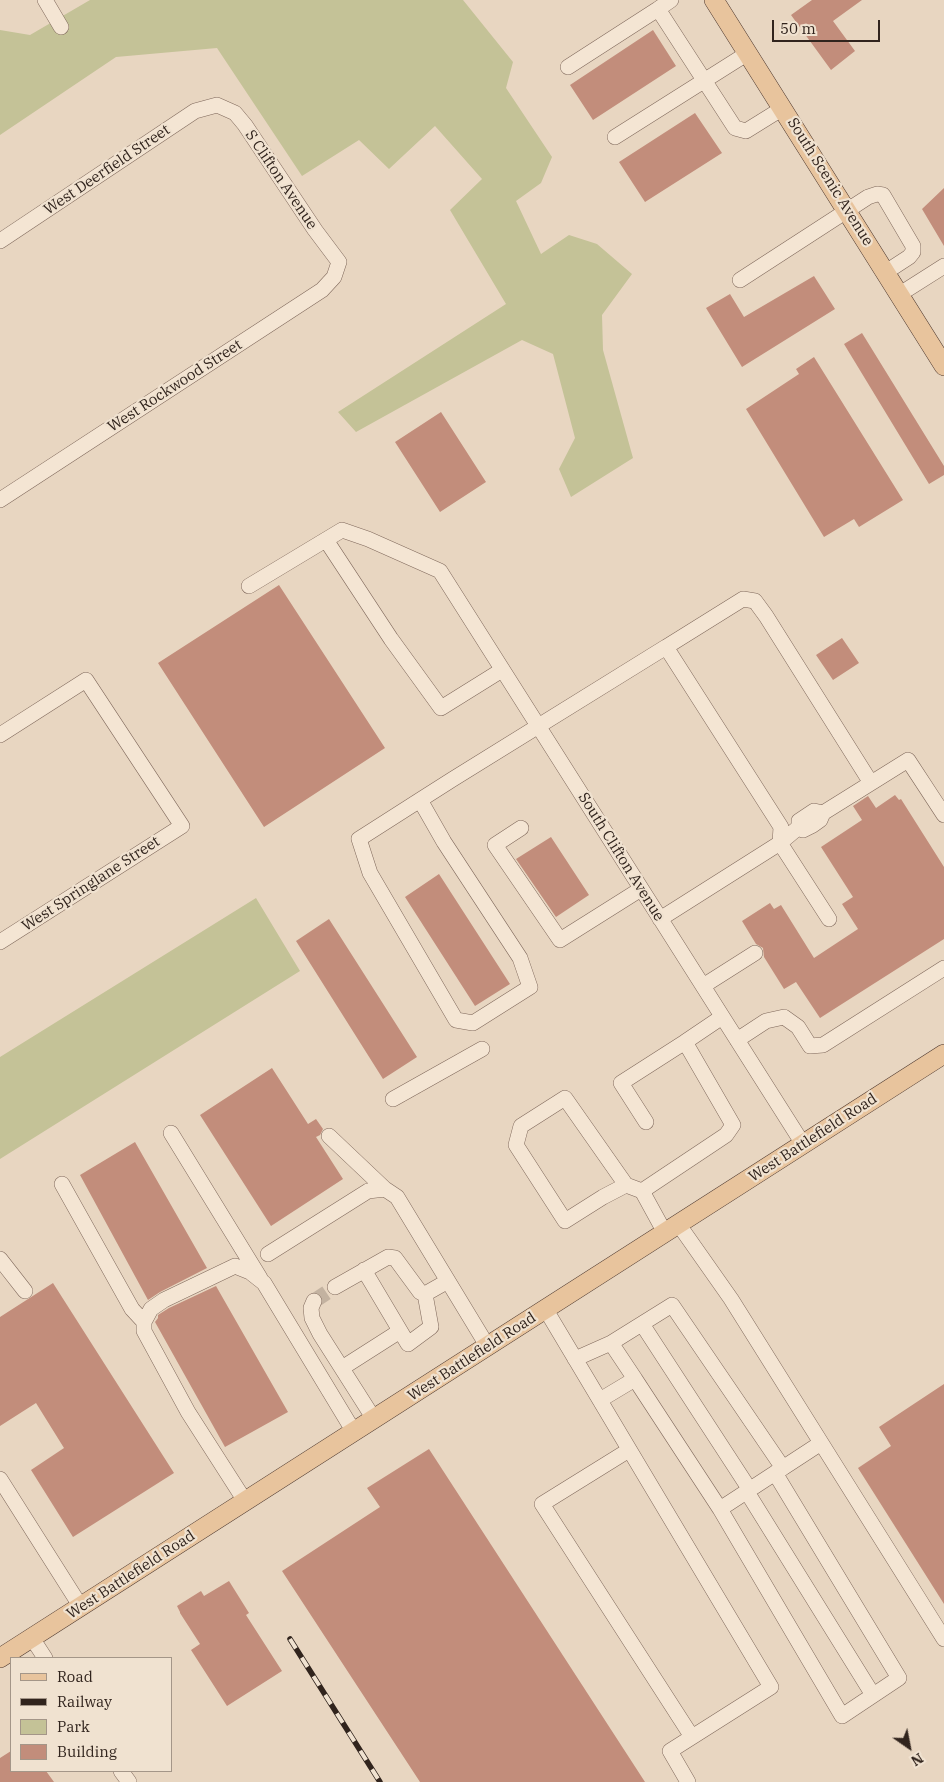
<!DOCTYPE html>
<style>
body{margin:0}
#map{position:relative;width:944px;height:1782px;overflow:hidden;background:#e8d6c1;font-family:"IBM Plex Serif",serif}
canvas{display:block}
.legend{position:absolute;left:10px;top:1657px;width:162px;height:115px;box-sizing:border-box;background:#f0e2d0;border:1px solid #a49688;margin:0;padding:6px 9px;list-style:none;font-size:15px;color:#31241d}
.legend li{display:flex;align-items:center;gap:10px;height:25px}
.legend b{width:25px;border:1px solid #a49688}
.north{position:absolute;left:884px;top:1722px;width:50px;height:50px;-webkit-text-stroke:4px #f0e2d0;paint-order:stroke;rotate:147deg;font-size:14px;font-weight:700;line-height:20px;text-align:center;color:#31241d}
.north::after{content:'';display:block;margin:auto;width:18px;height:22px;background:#31241d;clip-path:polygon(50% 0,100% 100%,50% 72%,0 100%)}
.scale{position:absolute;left:772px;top:20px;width:108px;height:22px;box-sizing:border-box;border:2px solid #31241d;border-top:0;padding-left:6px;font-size:15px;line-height:18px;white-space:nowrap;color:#31241d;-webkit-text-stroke:4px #f0e2d0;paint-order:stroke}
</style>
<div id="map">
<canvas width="944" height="1782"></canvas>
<ul class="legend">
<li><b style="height:6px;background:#e8c49d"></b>Road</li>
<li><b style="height:6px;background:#31241d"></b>Railway</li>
<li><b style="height:14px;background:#c4c297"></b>Park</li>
<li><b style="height:14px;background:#c28d7b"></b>Building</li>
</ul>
<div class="north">N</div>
<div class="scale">50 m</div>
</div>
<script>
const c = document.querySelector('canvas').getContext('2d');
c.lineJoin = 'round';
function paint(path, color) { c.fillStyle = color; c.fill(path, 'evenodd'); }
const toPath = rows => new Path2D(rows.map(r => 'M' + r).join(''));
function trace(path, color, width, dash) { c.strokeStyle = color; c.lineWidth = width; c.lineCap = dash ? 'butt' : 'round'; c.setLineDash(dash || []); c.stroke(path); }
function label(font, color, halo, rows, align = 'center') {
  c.font = font + ' "IBM Plex Serif",serif'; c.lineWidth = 4.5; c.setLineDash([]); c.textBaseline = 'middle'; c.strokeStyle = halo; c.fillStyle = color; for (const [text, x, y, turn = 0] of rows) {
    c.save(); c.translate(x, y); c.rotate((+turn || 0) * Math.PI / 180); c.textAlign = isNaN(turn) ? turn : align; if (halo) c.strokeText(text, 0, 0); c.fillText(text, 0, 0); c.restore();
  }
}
const green = toPath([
 [90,0,463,0,513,62,506,88,552,157,541,183,516,201,541,254,569,235,597,244,632,274,602,315,603,350,633,458,571,497,559,469,575,438,553,354,522,340,356,432,338,412,506,304,450,210,482,179,435,126,389,169,359,140,302,176,217,48,116,57,0,135,0,30,30,35],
 [256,898,300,971,0,1159,0,1057]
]);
const building = toPath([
 [812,0,862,0,833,21,855,51,831,70,791,15],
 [653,30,676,66,593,120,570,85],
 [695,113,722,153,645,202,619,162],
 [944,188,944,246,922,209],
 [814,276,835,309,742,367,706,308,730,294,744,317],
 [862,333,944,466,944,475,929,484,844,344],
 [814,357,903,500,859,527,854,519,824,537,746,409,799,374,796,369],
 [441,412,486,482,440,512,395,442],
 [279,585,385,748,264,827,158,663],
 [842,638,859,663,833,680,816,655],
 [895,795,899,800,901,799,944,867,944,939,820,1018,796,982,784,989,764,957,763,948,756,944,742,921,770,903,774,909,781,905,814,958,858,929,842,904,853,897,821,847,862,820,853,806,868,796,876,808],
 [551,837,589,895,556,917,516,859],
 [439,874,510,984,475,1006,405,897],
 [329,919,417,1057,383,1079,296,941],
 [272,1068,308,1124,316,1119,323,1129,320,1135,316,1137,343,1179,271,1226,200,1115],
 [135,1142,207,1268,160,1292,148,1300,80,1175],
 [53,1283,174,1473,73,1537,31,1470,64,1448,36,1403,0,1426,0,1317],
 [216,1286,288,1412,225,1447,155,1322,158,1318,158,1315,169,1308],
 [944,1384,944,1604,858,1468,891,1446,879,1427],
 [429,1449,645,1782,420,1782,282,1571,380,1507,367,1488],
 [229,1581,249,1613,246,1615,282,1671,227,1706,191,1650,200,1644,180,1613,180,1612,177,1606,201,1591,204,1596],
 [11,1751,11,1771,46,1771,54,1782,0,1782,0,1758]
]);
const minorTunnel = toPath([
 [314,1301,335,1287]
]);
const minor = toPath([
 [45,0,61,27],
 [671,0,658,9,735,128,746,131,783,108],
 [568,67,658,9],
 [615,137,748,53],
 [0,241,195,111,217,105,235,113,245,125,315,230,339,262,334,277,322,290,0,500],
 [740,280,868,197,877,194,883,195,913,246,913,252,909,257,886,272],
 [900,294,944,266],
 [326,540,391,639,441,708,502,670],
 [249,586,342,530,368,539,440,571,803,1144],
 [666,647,743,599,755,601,766,616,871,783],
 [0,735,86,680,182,826,0,942],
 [420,800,444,842,520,958,530,987,473,1023,456,1020,370,873,359,839,420,800,453,779,666,647,781,827,780,843],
 [823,813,908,760,944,815],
 [521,828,495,845,560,940,641,889],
 [780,843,799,827,799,821,814,811,823,813,820,820,813,825,803,830,799,827],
 [660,919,780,843,829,919],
 [703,986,755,953],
 [737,1040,766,1021,784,1017,798,1027,810,1046,823,1045,944,968],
 [393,1099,482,1049],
 [646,1122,621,1083,685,1042],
 [171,1133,260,1278],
 [329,1136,385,1189],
 [62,1184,132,1309,144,1322],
 [626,1185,565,1098,521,1126,516,1145,565,1221,603,1197,626,1185,642,1191],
 [679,1225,731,1299,944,1639],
 [665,1233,642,1191,726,1135,733,1125,685,1042,722,1017],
 [268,1254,368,1191,385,1189,397,1197,488,1347],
 [0,1259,25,1291],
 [364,1270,408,1344,431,1327,425,1294],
 [335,1287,388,1257,395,1258,420,1292,425,1294,448,1281],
 [314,1301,311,1308,312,1318,320,1334,374,1419],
 [546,1310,771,1687,670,1751,688,1782],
 [642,1324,750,1490],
 [575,1359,611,1343],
 [342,1368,400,1331],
 [635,1379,611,1343,672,1305,783,1468],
 [600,1400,635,1379,720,1509,821,1443],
 [629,1450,542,1504,692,1737],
 [0,1479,81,1607],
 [747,1492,873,1695],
 [245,1501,188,1412,144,1331,144,1322,151,1309,164,1300,235,1266,250,1272,264,1283,354,1432],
 [720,1509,842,1716,899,1678,775,1473],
 [32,1638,45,1658],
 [121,1771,129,1782]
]);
const major = toPath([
 [714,0,944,366],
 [0,1658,944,1054]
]);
const rail = toPath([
 [290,1639,380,1782]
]);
const streetNames = [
 ["West Deerfield Street",107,170,-34],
 ["S Clifton Avenue",281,180,56],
 ["South Scenic Avenue",830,182,58],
 ["West Rockwood Street",175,386,-33],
 ["South Clifton Avenue",621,857,58],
 ["West Springlane Street",91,884,-33],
 ["West Battlefield Road",813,1138,-33],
 ["West Battlefield Road",472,1357,-33],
 ["West Battlefield Road",131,1575,-33]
];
paint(green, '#c4c297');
paint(building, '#c28d7b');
trace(minorTunnel, '#c3b2a0', 15, [15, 8]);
trace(minor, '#7f685b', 16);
trace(major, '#4d382f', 20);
trace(minor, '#f4e5d3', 15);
trace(major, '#e8c49d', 19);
trace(rail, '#31241d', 5.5);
trace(rail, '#f0e2d0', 4, [11]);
label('15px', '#31241d', '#f0e2d0', streetNames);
</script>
